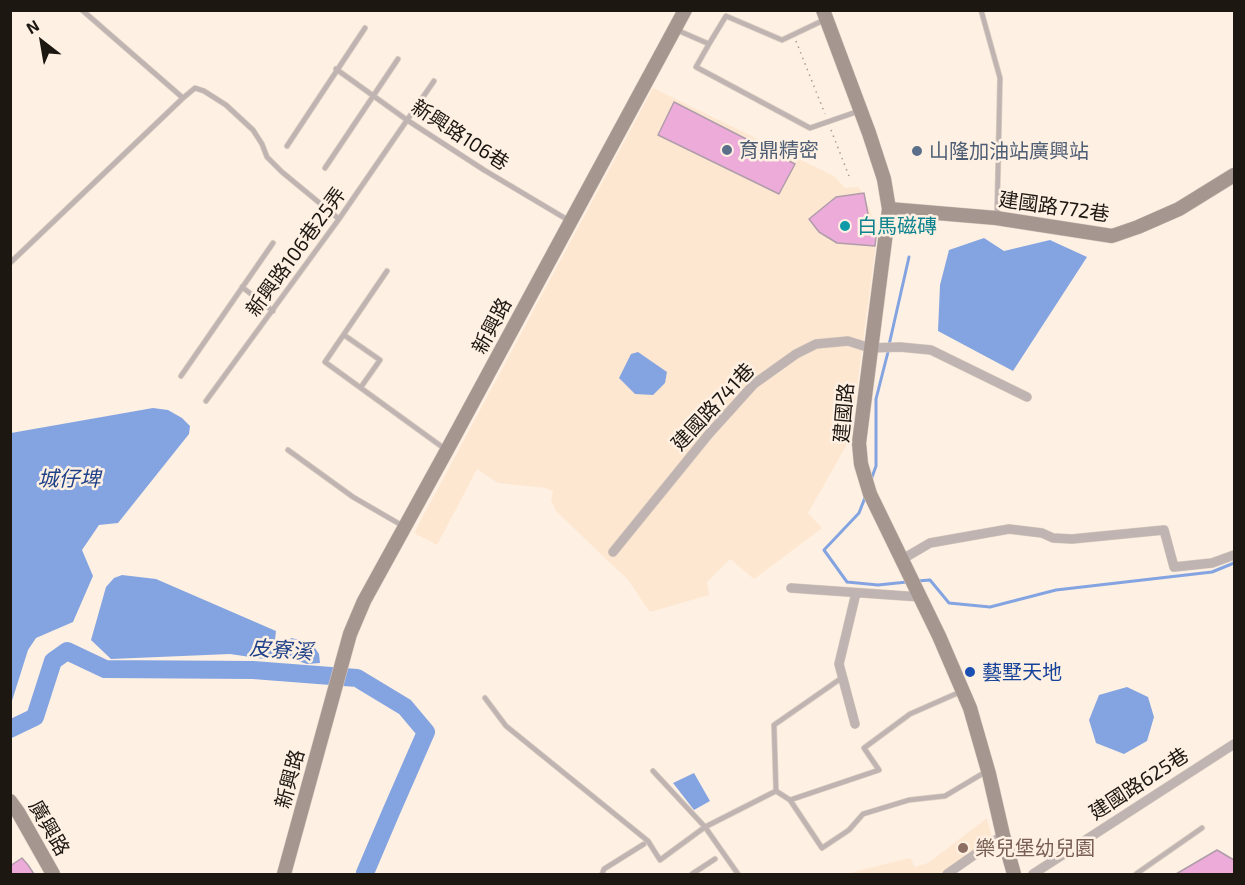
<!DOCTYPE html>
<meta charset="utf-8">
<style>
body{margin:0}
#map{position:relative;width:1245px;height:885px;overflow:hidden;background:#fef0e2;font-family:"Exo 2",sans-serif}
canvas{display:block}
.frame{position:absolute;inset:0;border:12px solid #1d1712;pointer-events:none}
.north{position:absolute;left:12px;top:12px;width:60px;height:60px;-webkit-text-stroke:4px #fef0e2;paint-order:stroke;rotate:329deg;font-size:16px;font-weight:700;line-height:24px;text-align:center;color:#1d1712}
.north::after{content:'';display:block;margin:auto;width:21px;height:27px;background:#1d1712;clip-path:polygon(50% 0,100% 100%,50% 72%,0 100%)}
</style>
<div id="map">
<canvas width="1245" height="885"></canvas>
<div class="frame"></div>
<div class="north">N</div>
</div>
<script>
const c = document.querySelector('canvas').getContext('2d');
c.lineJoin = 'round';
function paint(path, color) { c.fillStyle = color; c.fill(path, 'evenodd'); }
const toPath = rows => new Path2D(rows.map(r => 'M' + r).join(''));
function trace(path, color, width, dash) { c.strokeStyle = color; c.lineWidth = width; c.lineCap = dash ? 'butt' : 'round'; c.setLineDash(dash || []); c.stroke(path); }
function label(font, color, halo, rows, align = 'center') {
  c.font = font + ' "Exo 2","Noto Sans TC",sans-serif'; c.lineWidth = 5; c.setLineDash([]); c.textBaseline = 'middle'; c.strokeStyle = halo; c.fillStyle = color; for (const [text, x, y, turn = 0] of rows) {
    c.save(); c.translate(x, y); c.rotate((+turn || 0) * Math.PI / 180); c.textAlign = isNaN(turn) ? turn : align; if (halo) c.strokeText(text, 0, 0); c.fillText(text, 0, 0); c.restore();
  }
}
const built = toPath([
 [653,88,834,176,845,188,859,187,870,209,877,236,850,439,808,513,822,528,754,579,730,559,707,582,709,595,650,612,628,580,556,511,551,500,553,491,546,488,498,483,477,469,437,545,414,533],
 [987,818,992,838,939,874,845,874,910,858,915,867,928,863]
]);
const water = toPath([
 [984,238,1004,251,1050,240,1087,257,1013,371,938,331,940,285,949,250],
 [638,352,667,372,665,383,653,395,635,394,619,378,631,354],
 [153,408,168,410,182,418,190,426,189,434,118,523,99,525,82,550,93,576,73,622,36,638,28,650,11,704,11,433],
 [122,575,156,579,276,631,273,658,264,659,230,654,111,659,91,640,106,587,114,578],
 [292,638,313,645,319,654,320,663,307,664,289,658,284,650,284,642],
 [1127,687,1148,697,1154,717,1147,741,1124,754,1096,743,1089,720,1099,695],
 [694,773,710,801,694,810,673,783]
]);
const stream = toPath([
 [889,345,909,257],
 [871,480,876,466,876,399,889,348],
 [866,495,859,513,824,550,847,582,878,585,907,582],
 [917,581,930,580,949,603,990,607,1056,590,1212,572,1234,563]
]);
const river = toPath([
 [10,729,35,717,53,661,67,651,105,669,253,670,357,678,405,707,426,732,391,812,365,873,366,874]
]);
const building = toPath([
 [674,102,795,164,779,194,658,135,674,102],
 [864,193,869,219,874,218,876,237,875,246,837,243,819,232,809,219,836,197,864,193],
 [1217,850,1234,860,1234,874,1176,874,1217,850],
 [22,858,28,865,34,874,10,874,10,866,22,858]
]);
const path = toPath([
 [796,41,825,114],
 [831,130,849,176]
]);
const lane = toPath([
 [82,10,183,98],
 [981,10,1000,78,997,216],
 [824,20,782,40,726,16,709,44,696,67,810,128,859,111],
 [677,30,709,44],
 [336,69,407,120,484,170,568,220],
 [287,146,365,28],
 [325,168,398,59],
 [10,263,183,98,195,88,204,91,226,105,253,130,262,144,267,157,282,172,339,219],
 [387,271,325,362,445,449],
 [242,287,273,311],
 [344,335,380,360,361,387],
 [181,376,273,243],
 [206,401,339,219,434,81],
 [288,450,353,497,403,526],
 [485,698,506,726,648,841,660,860,705,827,776,791,774,725,843,677],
 [653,771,705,827,738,874],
 [776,791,790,800,822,848,849,830,863,814,909,800,945,796,987,771],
 [790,800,879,770,864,748,910,714,960,692],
 [602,874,604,869,644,844],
 [692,874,715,859],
 [1136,874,1202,828]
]);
const street = toPath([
 [613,552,708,435,754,384,796,354,816,344,848,341,870,348,900,347,931,350,1027,397],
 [901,560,930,543,1009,529,1042,533,1053,538,1072,539,1164,530,1174,567,1212,563,1234,555],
 [791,588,920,597],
 [855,724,839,664,856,593],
 [947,874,1003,835],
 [1033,874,1234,744]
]);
const secondary = toPath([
 [823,10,869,133,884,179,889,209,859,443,861,464,870,494,939,636,970,708,989,774,1003,835,1014,874],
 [889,209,996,218,1112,236,1138,227,1179,209,1234,175],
 [10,801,18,812,53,874],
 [284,874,350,634,364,601,447,450,685,10]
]);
const markers = [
 [727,150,6,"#5c6f8a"],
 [917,151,6,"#5c6f8a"],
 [845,226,6,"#0f9aa8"],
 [970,672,6,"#1a4fb4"],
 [963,848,6,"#8d6e63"]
];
const streetNames = [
 ["新興路106巷",460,135,33],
 ["建國路772巷",1054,207,8],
 ["新興路106巷25弄",296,252,-54],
 ["新興路",492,326,-62],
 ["建國路741巷",713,407,-47],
 ["建國路",844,413,-85],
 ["新興路",290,779,-75],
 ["建國路625巷",1139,784,-33],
 ["廣興路",49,828,60]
];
const serviceNames = [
 ["育鼎精密",739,150],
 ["山隆加油站廣興站",929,151]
];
const cultureNames = [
 ["白馬磁磚",857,226]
];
const transitNames = [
 ["藝墅天地",982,672]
];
const educationNames = [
 ["樂兒堡幼兒園",975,848]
];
const waterNames = [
 ["城仔埤",69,479],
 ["皮寮溪",281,650,4]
];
paint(built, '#fee7d1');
paint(water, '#84a4e1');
trace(stream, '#84a4e1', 3);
trace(river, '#84a4e1', 18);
paint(building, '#ecabd9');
trace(building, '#b09daa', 1.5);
trace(lane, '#dacdc1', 6);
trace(street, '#dacdc1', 10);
trace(secondary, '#dacdc1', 15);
trace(path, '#a89e93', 1.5, [1.5, 4.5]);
trace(lane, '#bfb4b1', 4.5);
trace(street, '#bfb4b1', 9);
trace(secondary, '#a59690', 14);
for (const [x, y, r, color] of markers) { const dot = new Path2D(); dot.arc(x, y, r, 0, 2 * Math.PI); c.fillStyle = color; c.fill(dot); trace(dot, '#fef0e2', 2); }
label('20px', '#1d1712', '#fef0e2', streetNames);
label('20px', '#4e5e75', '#fef0e2', serviceNames, 'left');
label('20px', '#0d838f', '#fef0e2', cultureNames, 'left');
label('20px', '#164399', '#fef0e2', transitNames, 'left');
label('20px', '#785e54', '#fef0e2', educationNames, 'left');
label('italic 21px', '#1f4189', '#fef0e2', waterNames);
</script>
